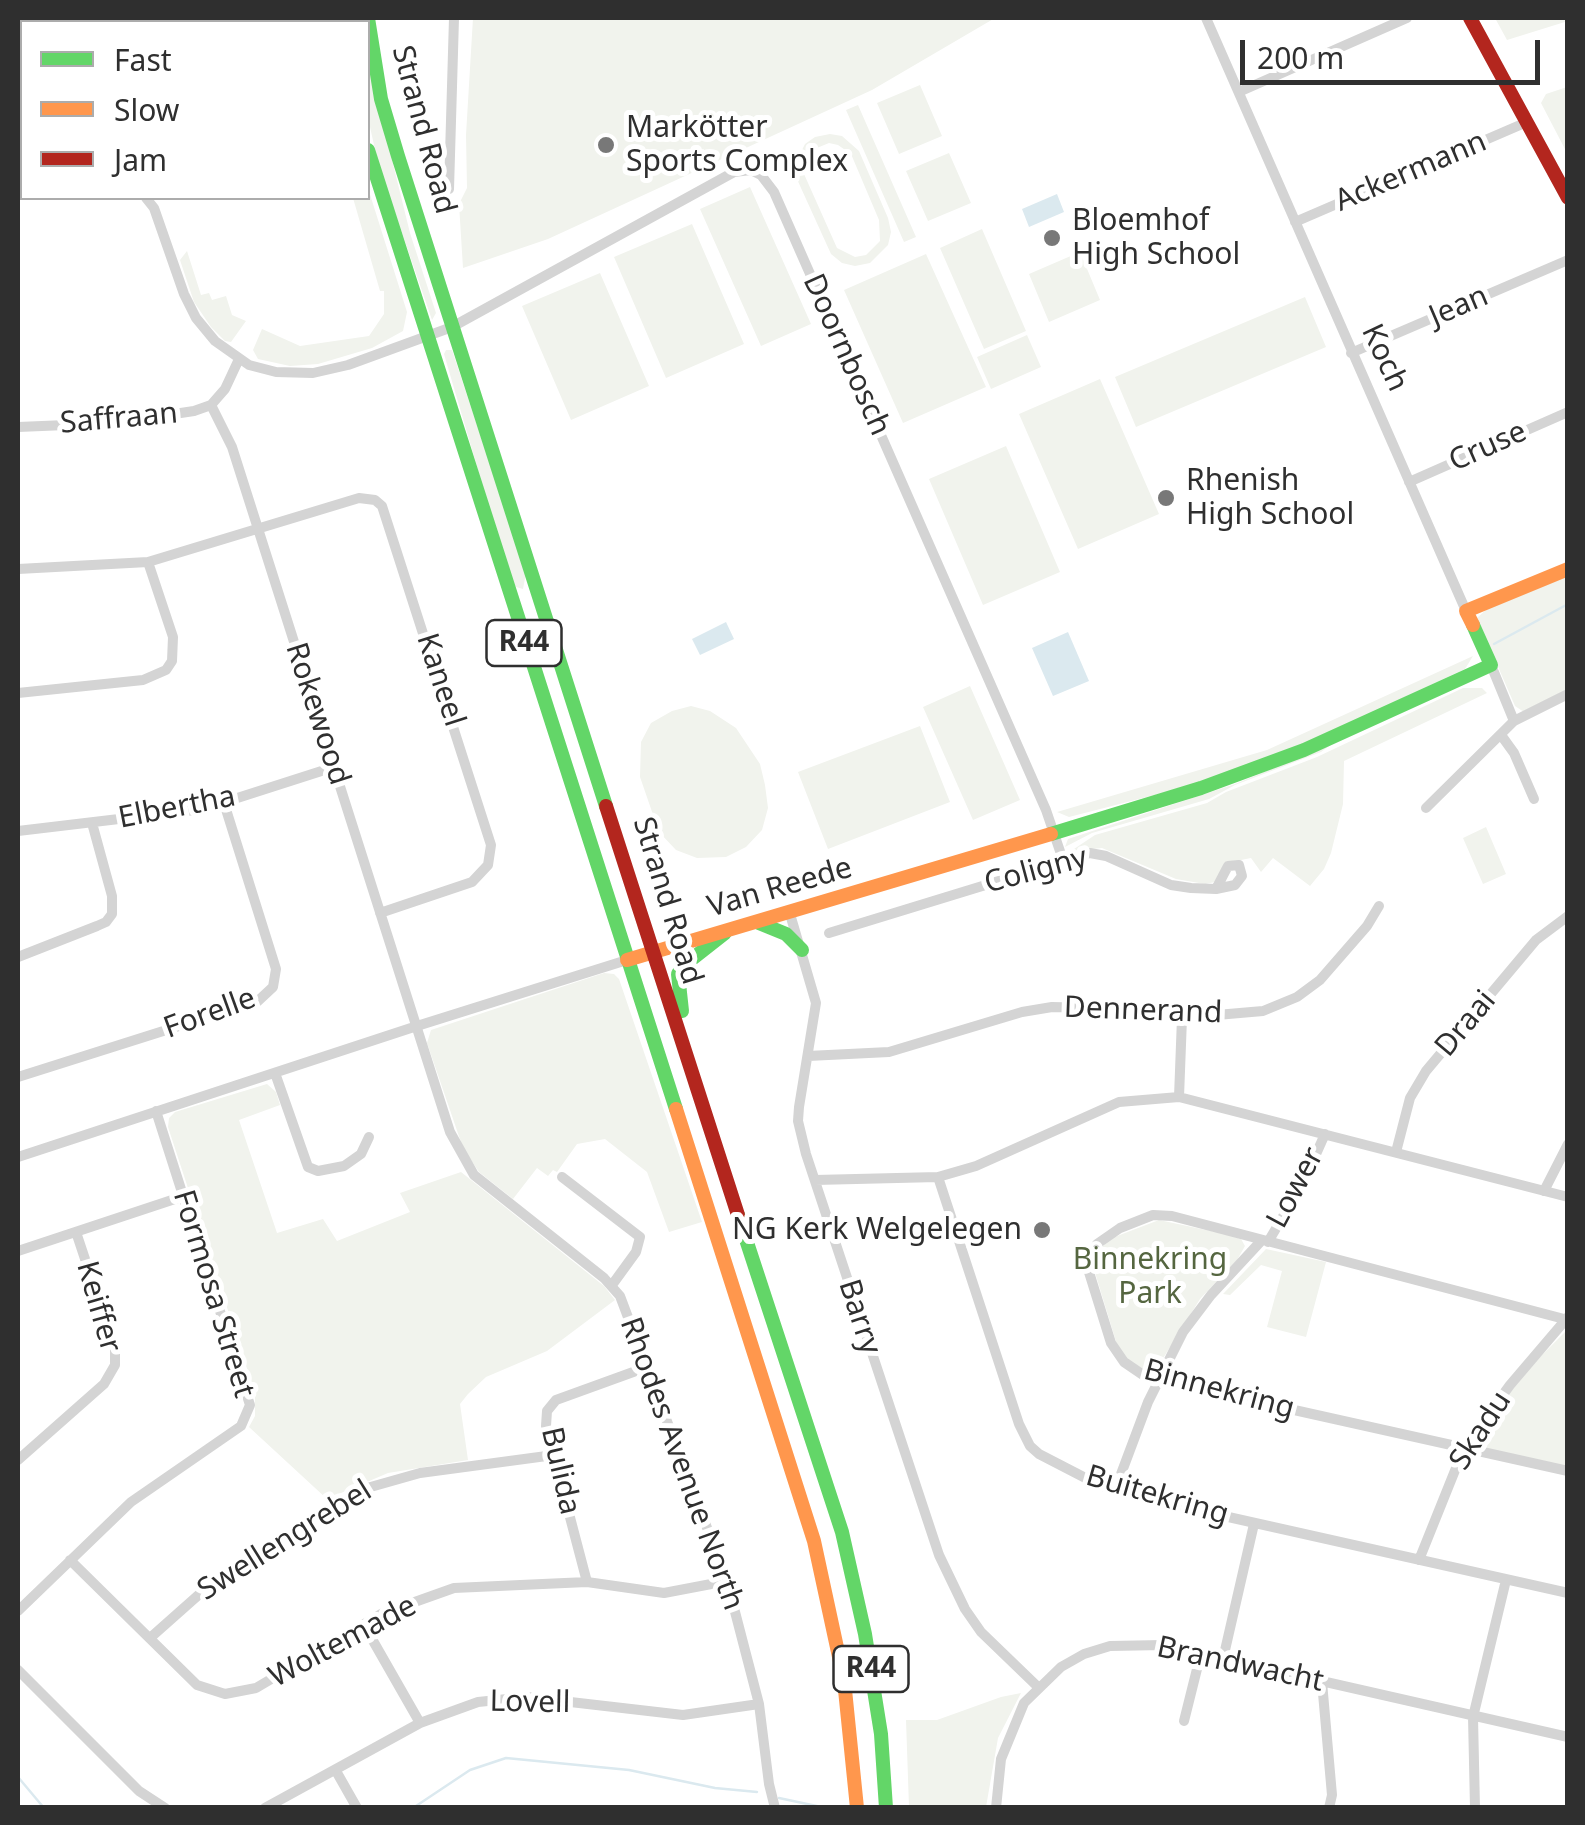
<!DOCTYPE html>
<meta charset="utf-8">
<style>
body{margin:0}
#map{position:relative;width:1585px;height:1825px;overflow:hidden;background:#fff;font-family:"Noto Sans",sans-serif}
canvas{display:block}
.frame{position:absolute;inset:0;border:20px solid #2f2f2f;pointer-events:none}
.legend{position:absolute;left:20px;top:20px;width:350px;height:180px;box-sizing:border-box;background:#fff;border:2px solid #acacac;margin:0;padding:12px 18px;list-style:none;font-size:30px;color:#2f2f2f}
.legend li{display:flex;align-items:center;gap:20px;height:50px}
.legend b{width:50px;border:2px solid #acacac}
.scale{position:absolute;left:1240px;top:40px;width:300px;height:45px;box-sizing:border-box;border:5px solid #2f2f2f;border-top:0;padding-left:12px;font-size:30px;line-height:35px;white-space:nowrap;color:#2f2f2f;-webkit-text-stroke:8px #fff;paint-order:stroke}
</style>
<div id="map">
<canvas width="1585" height="1825"></canvas>
<div class="frame"></div>
<ul class="legend">
<li><b style="height:12px;background:#63d668"></b>Fast</li>
<li><b style="height:12px;background:#ff974d"></b>Slow</li>
<li><b style="height:12px;background:#b3261e"></b>Jam</li>
</ul>
<div class="scale">200 m</div>
</div>
<script>
const c = document.querySelector('canvas').getContext('2d');
c.lineJoin = 'round';
function paint(path, color) { c.fillStyle = color; c.fill(path, 'evenodd'); }
const toPath = rows => new Path2D(rows.map(r => 'M' + r).join(''));
function trace(path, color, width, dash) { c.strokeStyle = color; c.lineWidth = width; c.lineCap = dash ? 'butt' : 'round'; c.setLineDash(dash || []); c.stroke(path); }
function label(font, color, halo, rows, align = 'center') {
  c.font = font + ' "Noto Sans",sans-serif'; c.lineWidth = 10; c.setLineDash([]); c.textBaseline = 'middle'; c.strokeStyle = halo; c.fillStyle = color; for (const [text, x, y, turn = 0] of rows) {
    c.save(); c.translate(x, y); c.rotate((+turn || 0) * Math.PI / 180); c.textAlign = isNaN(turn) ? turn : align; if (halo) c.strokeText(text, 0, 0); c.fillText(text, 0, 0); c.restore();
  }
}
const green = toPath([
 [24,18,89,18,91,22,22,22,22,158,18,158,18,26],
 [473,18,995,18,872,90,548,239,463,268,459,204,467,188,466,135],
 [1495,18,1567,18,1568,21,1507,40],
 [368,62,410,233,436,313,432,320,378,163,368,118],
 [920,85,942,136,899,154,877,103],
 [1567,87,1568,87,1567,153,1541,103,1546,94],
 [858,105,916,237,904,242,846,110],
 [830,134,842,136,859,151,888,218,891,232,888,245,870,263,855,266,842,263,831,254,796,177,795,164,805,144,815,137],
 [829,143,838,145,851,154,879,220,880,241,866,255,855,257,837,248,804,174,804,164,812,150],
 [949,153,971,203,928,221,906,171],
 [750,187,811,324,761,346,700,209],
 [368,188,407,312,403,331,372,348,318,364,290,366,258,359,253,350,262,329,300,346,369,336,384,314,384,291,380,291,353,198,368,198],
 [692,224,744,344,666,378,614,257],
 [982,229,1026,331,984,349,940,248],
 [187,251,201,295,209,293,212,300,226,296,232,315,246,321,231,342,225,341,211,327,194,302,180,260],
 [1080,252,1100,300,1049,322,1029,274],
 [926,254,986,387,903,423,844,290],
 [600,273,649,386,571,420,522,306],
 [1305,297,1326,347,1136,427,1115,377],
 [1027,335,1041,367,991,389,977,357],
 [446,350,452,350,526,573,523,589,516,587,510,579,444,354],
 [1100,379,1159,514,1078,549,1019,414],
 [1006,446,1060,572,983,605,929,479],
 [1567,575,1567,689,1524,712,1515,706,1477,618,1489,607],
 [1473,656,1465,669,1306,743,1182,788,1069,817,1057,812,1267,750],
 [970,686,1020,800,973,820,923,707],
 [1463,688,1482,688,1487,693,1344,761,1343,804,1331,853,1324,869,1310,886,1273,858,1261,872,1251,858,1231,862,1215,882,1205,884,1176,879,1102,848,1071,851,1095,835,1207,803,1226,792,1317,757],
 [691,706,710,711,736,728,760,764,765,785,768,808,762,830,746,847,726,857,697,858,676,850,659,832,640,777,641,742,651,723,672,711],
 [920,726,950,802,828,849,798,772],
 [1332,744,1321,752,1235,785,1209,799,1092,833,1065,847,1068,839,1235,784],
 [1486,827,1506,874,1483,884,1463,838],
 [604,973,614,974,619,979,702,1222,669,1232,647,1172,605,1139,577,1144,557,1172,553,1170,548,1176,537,1168,513,1199,479,1172,463,1148,427,1043,431,1030],
 [267,1084,276,1092,280,1105,239,1120,277,1233,323,1219,337,1241,410,1212,400,1193,461,1172,604,1286,615,1300,547,1351,486,1377,468,1394,460,1404,468,1460,388,1473,327,1499,249,1427,255,1416,255,1393,168,1127,169,1118,175,1112],
 [1159,1220,1225,1234,1241,1239,1245,1246,1237,1260,1200,1299,1157,1368,1149,1373,1127,1359,1118,1348,1093,1266,1101,1248,1112,1238],
 [1266,1249,1326,1262,1306,1337,1267,1327,1282,1271,1261,1265,1230,1295,1223,1294],
 [1567,1330,1567,1467,1482,1448,1479,1435,1498,1407,1533,1364],
 [1021,1693,998,1738,986,1807,909,1807,906,1720,937,1720,1001,1697]
]);
const water = toPath([
 [1057,194,1064,212,1029,227,1022,209],
 [726,622,734,639,700,655,692,639],
 [1068,632,1089,681,1053,696,1032,648]
]);
const stream = toPath([
 [1494,644,1568,604],
 [18,1777,44,1808],
 [779,1798,826,1808],
 [413,1808,470,1770,506,1758,629,1770,715,1788,757,1792]
]);
const street = toPath([
 [1206,18,1466,611],
 [122,22,130,18],
 [1241,91,1407,18],
 [18,170,22,169],
 [449,189,454,18],
 [146,198,154,208,184,294,196,318,215,341,249,365,276,372,313,373,348,365,452,327,734,172,751,170,761,175,774,192,1046,810,1063,860],
 [1295,222,1527,122],
 [1351,353,1568,260],
 [211,405,232,447,450,1132,474,1175,604,1278,620,1296,727,1581,759,1704,769,1784,775,1808],
 [18,427,114,423,194,411,211,405,225,389,239,359],
 [1409,482,1568,412],
 [18,569,148,562,359,498,375,500,382,506,491,845,488,865,472,882,380,913],
 [1491,665,1514,721],
 [18,693,143,680,166,670,172,661,173,637,148,562],
 [1501,735,1514,753,1534,799],
 [1426,808,1514,721,1568,694],
 [18,831,203,809,334,767],
 [790,914,816,1003,799,1107,798,1121,806,1154,939,1555,965,1609,981,1632,1038,1687],
 [829,933,1090,853,1106,856,1171,885,1191,888,1216,889,1235,885,1242,876,1239,865,1228,866,1216,889],
 [18,957,97,926,106,922,112,914,112,896,92,823],
 [808,1056,889,1052,1022,1012,1052,1007,1093,1008,1182,1018,1263,1011,1297,997,1320,980,1367,926,1379,906],
 [275,1073,308,1167,318,1171,344,1166,361,1154,369,1137],
 [18,1077,258,1001,273,987,276,969,224,803],
 [1179,1097,1182,1018],
 [1396,1152,1410,1098,1426,1071,1536,940,1568,916],
 [18,1157,417,1026,627,960],
 [562,1177,640,1237,636,1252,612,1285],
 [938,1177,1019,1424,1030,1446,1039,1454,1099,1485,1139,1497,1568,1593],
 [815,1180,938,1177,976,1166,1119,1102,1179,1097,1568,1197],
 [1544,1191,1568,1144],
 [1268,1242,1304,1181,1325,1134],
 [18,1251,184,1196],
 [1568,1320,1172,1216,1153,1215,1120,1228,1097,1244,1088,1269,1111,1343,1124,1362,1146,1377,1568,1471],
 [18,1460,104,1384,115,1365,115,1349,76,1232],
 [1115,1490,1148,1402,1183,1332,1211,1295,1262,1240],
 [70,1560,197,1685,225,1694,256,1688,381,1614,454,1588,587,1582,664,1593,727,1581],
 [1419,1560,1464,1448,1510,1385,1568,1317],
 [587,1582,546,1426,547,1411,556,1400,647,1367],
 [18,1611,131,1502,241,1426,250,1405,156,1111],
 [364,1625,420,1723],
 [150,1638,212,1583,360,1490,420,1473,554,1455],
 [1223,1659,1254,1524],
 [18,1670,139,1791,165,1808],
 [1322,1682,1332,1795,1329,1808],
 [1184,1721,1201,1653],
 [336,1771,357,1808],
 [265,1808,420,1723,478,1702,527,1697,683,1715,759,1704],
 [996,1808,1001,1759,1024,1703,1061,1667,1084,1654,1110,1646,1163,1645,1568,1737],
 [1475,1808,1473,1717,1506,1580]
]);
const fast = toPath([
 [368,18,381,99,398,156,606,806],
 [368,150,676,1109],
 [1051,834,1201,788,1304,750,1491,665,1473,625],
 [759,923,786,934,802,950],
 [682,1011,678,974,683,966,725,933],
 [738,1215,842,1532,865,1634,881,1734,886,1808]
]);
const slow = toPath([
 [1473,625,1466,611,1568,569],
 [627,960,1051,834],
 [676,1109,814,1541,844,1680,857,1808]
]);
const jam = toPath([
 [348,18,348,22],
 [1470,18,1568,198],
 [606,806,738,1215]
]);
const markers = [
 [606,145,10,"#787878"],
 [1052,238,10,"#787878"],
 [1166,498,10,"#787878"],
 [1042,1230,10,"#787878"]
];
const shields = [
 [524,643,75],
 [871,1669,75]
];
const shieldNames = [
 ["R44",524,643],
 ["R44",871,1669]
];
const poiNames = [
 ["Markötter",626,128],
 ["Sports Complex",626,162],
 ["Bloemhof",1072,221],
 ["High School",1072,255],
 ["Rhenish",1186,481],
 ["High School",1186,515],
 ["NG Kerk Welgelegen",1022,1230,"right"]
];
const streetNames = [
 ["Strand Road",423,130,75],
 ["Ackermann",1411,172,-23],
 ["Jean",1459,307,-23],
 ["Doornbosch",846,355,66],
 ["Koch",1384,358,65],
 ["Saffraan",119,419,-5],
 ["Cruse",1488,447,-24],
 ["Kaneel",440,680,72],
 ["Rokewood",317,714,72],
 ["Elbertha",177,808,-11],
 ["Coligny",1036,871,-15],
 ["Van Reede",780,888,-16],
 ["Strand Road",667,901,73],
 ["Dennerand",1143,1011,2],
 ["Forelle",210,1014,-20],
 ["Draai",1466,1024,-50],
 ["Lower",1296,1188,-62],
 ["Formosa Street",213,1294,73],
 ["Keiffer",98,1307,74],
 ["Barry",859,1317,72],
 ["Binnekring",1219,1390,15],
 ["Skadu",1481,1431,-57],
 ["Rhodes Avenue North",681,1464,70],
 ["Bulida",560,1471,77],
 ["Buitekring",1157,1496,16],
 ["Swellengrebel",285,1541,-32],
 ["Woltemade",343,1642,-28],
 ["Brandwacht",1240,1665,12],
 ["Lovell",530,1703,1]
];
const parkNames = [
 ["Binnekring",1150,1260],
 ["Park",1150,1294]
];
paint(green, '#f1f3ed');
paint(water, '#dbe9ef');
trace(stream, '#dbe9ef', 2.5);
trace(street, '#d4d4d4', 10);
trace(fast, '#63d668', 14);
trace(slow, '#ff974d', 14);
trace(jam, '#b3261e', 14);
for (const [x, y, r, color] of markers) { const dot = new Path2D(); dot.arc(x, y, r, 0, 2 * Math.PI); c.fillStyle = color; c.fill(dot); trace(dot, '#fff', 4); }
for (const [x, y, w] of shields) { const box = new Path2D(); box.roundRect(x - w / 2, y - 23, w, 46, 8); c.fillStyle = '#fff'; c.fill(box); trace(box, '#2f2f2f', 2.5); }
label('bold 28px', '#2f2f2f', null, shieldNames);
label('30px', '#2f2f2f', '#fff', poiNames, 'left');
label('30px', '#2f2f2f', '#fff', streetNames);
label('30px', '#556640', '#fff', parkNames);
</script>
